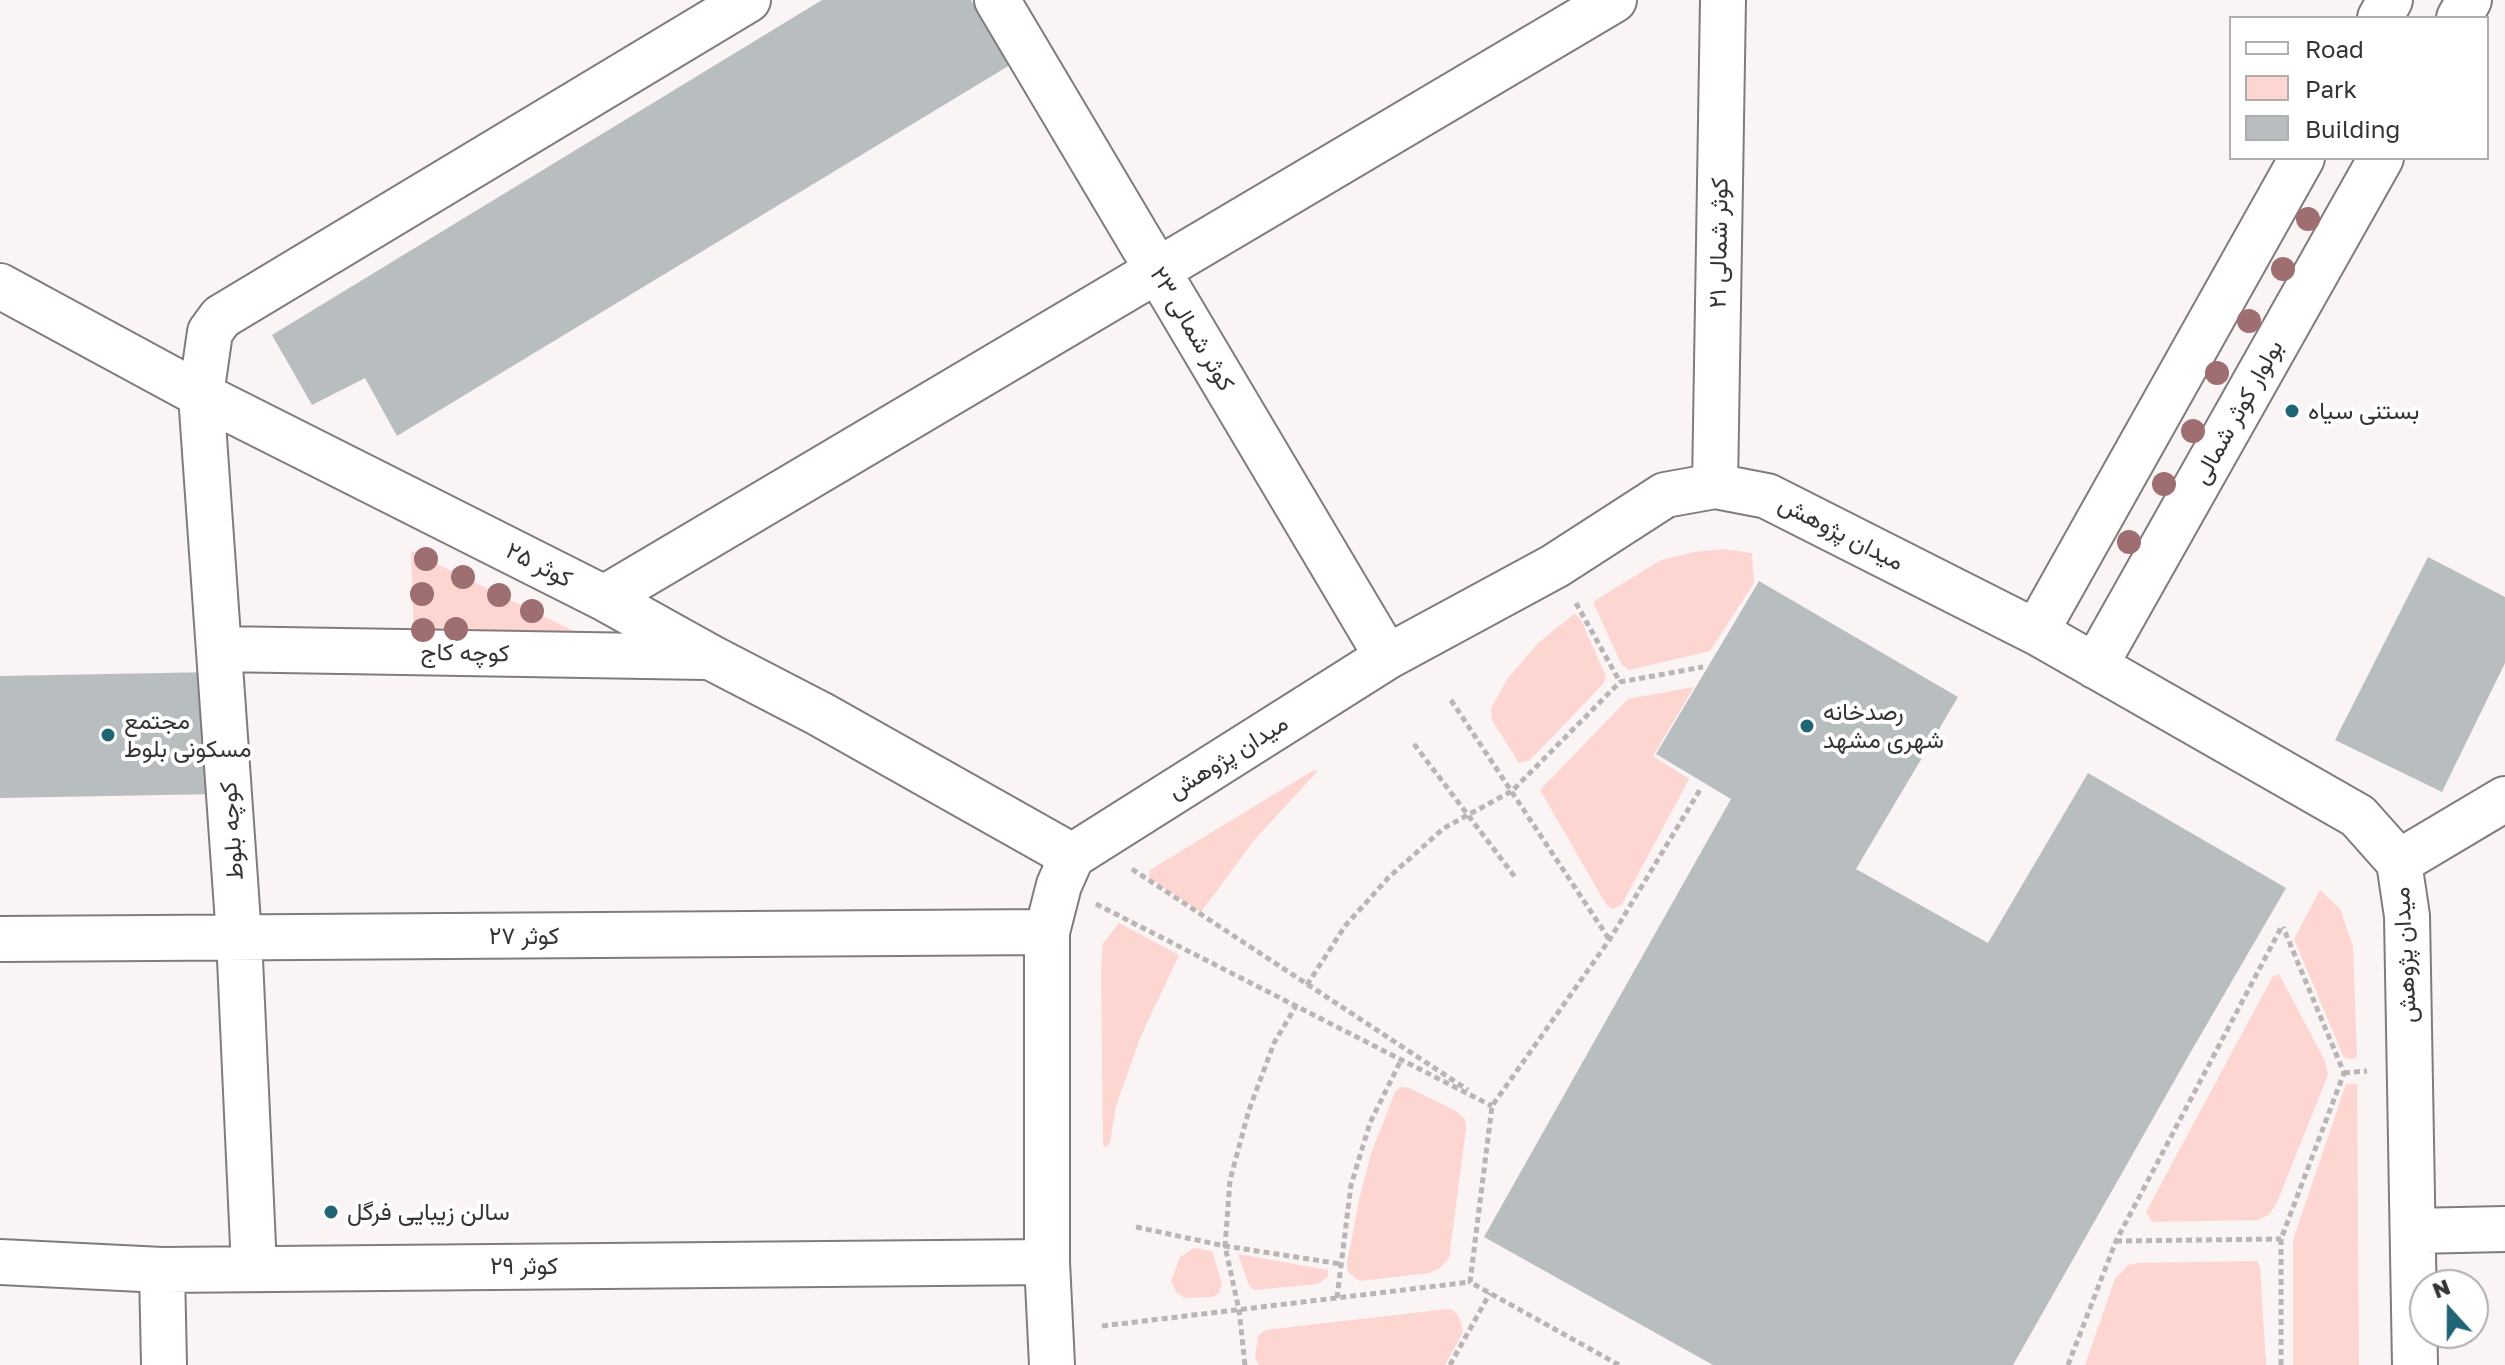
<!DOCTYPE html>
<meta charset="utf-8">
<style>
body{margin:0}
#map{position:relative;width:2505px;height:1365px;overflow:hidden;background:#faf4f4;font-family:"Golos Text",sans-serif}
canvas{display:block}
.legend{position:absolute;left:2229px;top:16px;width:260px;height:144px;box-sizing:border-box;background:#fff;border:2px solid #afadad;margin:0;padding:10px 14px;list-style:none;font-size:24px;color:#363333}
.legend li{display:flex;align-items:center;gap:16px;height:40px}
.legend b{width:40px;border:2px solid #afadad}
.north{position:absolute;left:2409px;top:1269px;width:80px;height:80px;box-sizing:border-box;background:#fff;border:2px solid #afadad;border-radius:50%;rotate:339deg;font-size:22px;font-weight:700;line-height:32px;text-align:center;color:#363333}
.north::after{content:'';display:block;margin:auto;width:28px;height:36px;background:#1f6575;clip-path:polygon(50% 0,100% 100%,50% 72%,0 100%)}
</style>
<div id="map">
<canvas width="2505" height="1365"></canvas>
<ul class="legend">
<li><b style="height:10px;background:#fff"></b>Road</li>
<li><b style="height:22px;background:#fdd5d1"></b>Park</li>
<li><b style="height:22px;background:#b8bdbf"></b>Building</li>
</ul>
<div class="north">N</div>
</div>
<script>
const c = document.querySelector('canvas').getContext('2d');
c.lineJoin = 'round';
function paint(path, color) { c.fillStyle = color; c.fill(path, 'evenodd'); }
const toPath = rows => new Path2D(rows.map(r => 'M' + r).join(''));
function trace(path, color, width, dash) { c.strokeStyle = color; c.lineWidth = width; c.lineCap = dash ? 'butt' : 'round'; c.setLineDash(dash || []); c.stroke(path); }
function label(font, color, halo, rows, align = 'center') {
  c.font = font + ' "Golos Text",Vazirmatn,sans-serif'; c.lineWidth = 8; c.setLineDash([]); c.textBaseline = 'middle'; c.strokeStyle = halo; c.fillStyle = color; for (const [text, x, y, turn = 0] of rows) {
    c.save(); c.translate(x, y); c.rotate((+turn || 0) * Math.PI / 180); c.textAlign = isNaN(turn) ? turn : align; if (halo) c.strokeText(text, 0, 0); c.fillText(text, 0, 0); c.restore();
  }
}
const green = toPath([
 [1723,549,1752,553,1754,583,1710,651,1629,670,1622,665,1593,602,1661,560,1695,552],
 [411,551,598,643,414,636],
 [1574,614,1580,618,1606,677,1603,684,1530,760,1519,763,1492,720,1491,708,1508,678,1538,643],
 [1694,687,1653,756,1689,779,1622,904,1613,909,1606,904,1540,790,1628,699],
 [1314,770,1317,772,1255,839,1201,912,1149,878,1150,870],
 [2320,890,2340,909,2353,946,2357,1057,2352,1059,2344,1058,2294,939],
 [1119,923,1179,955,1140,1038,1116,1106,1110,1143,1106,1147,1103,1145,1101,967,1103,944],
 [2279,974,2325,1061,2328,1075,2277,1202,2269,1215,2257,1220,2152,1222,2146,1212,2273,976],
 [2346,1084,2357,1084,2359,1365,2293,1365,2293,1240],
 [1401,1087,1409,1088,1456,1111,1465,1119,1466,1129,1449,1258,1440,1268,1429,1273,1359,1281,1348,1272,1347,1263,1359,1200,1371,1154,1395,1092],
 [1194,1248,1212,1251,1222,1283,1219,1293,1212,1297,1185,1298,1176,1292,1171,1281,1180,1257],
 [1238,1254,1328,1270,1328,1276,1318,1284,1254,1290,1249,1285],
 [2257,1261,2260,1267,2266,1365,2085,1365,2115,1279,2128,1265,2139,1263],
 [1448,1309,1453,1310,1459,1317,1463,1332,1445,1365,1259,1365,1255,1358,1258,1336,1265,1330]
]);
const building = toPath([
 [822,0,971,0,1010,65,397,436,365,378,312,405,272,335],
 [2428,557,2505,597,2505,663,2442,792,2335,740],
 [1759,581,1958,697,1856,869,1988,943,2088,773,2286,888,2189,1055,2013,1365,1713,1365,1484,1237,1731,799,1656,754],
 [216,672,217,794,0,798,0,676]
]);
const path = toPath([
 [1576,603,1620,682],
 [1451,700,1609,939],
 [1414,744,1515,877],
 [1132,869,1468,1090],
 [1096,904,1492,1106],
 [1307,985,1345,926,1389,877,1444,828,1512,791,1620,682,1703,667],
 [2344,1073,2367,1071],
 [1136,1227,1225,1246,1341,1264],
 [2116,1241,2281,1239],
 [1337,1298,1351,1185,1370,1123,1401,1060],
 [1102,1326,1470,1282],
 [1245,1365,1239,1310,1225,1246,1230,1180,1249,1110,1274,1043,1296,1006],
 [1450,1365,1490,1293],
 [1619,1365,1470,1282,1492,1106,1610,939,1701,788],
 [2068,1365,2116,1241,2282,926],
 [2281,1365,2281,1239,2344,1073,2283,927]
]);
const minor = toPath([
 [997,0,1387,657],
 [2380,18,2390,0],
 [2459,18,2469,0],
 [0,286,201,395,604,598,710,657,820,714,1072,856],
 [1715,486,1723,0],
 [604,598,1614,0],
 [2036,632,2302,158],
 [220,649,706,657],
 [2095,666,2381,158],
 [2399,862,2505,799],
 [2,939,1047,932],
 [2413,1231,2505,1229],
 [0,1262,162,1270,1047,1262],
 [254,1268,239,937,201,395,210,332,221,317,748,0],
 [162,1270,164,1365],
 [1052,1365,1047,1262,1047,932,1059,885,1072,856,1387,657,1555,566,1665,495,1715,486,1767,496,2036,632,2358,816,2399,862,2407,916,2415,1365]
]);
const trees = [
 [2308,219],
 [2283,269],
 [2249,321],
 [2217,373],
 [2193,431],
 [2164,484],
 [2129,542],
 [426,559],
 [463,577],
 [422,594],
 [499,595],
 [532,611],
 [456,629],
 [423,630]
];
const markers = [
 [2292,411,8,"#1f6575"],
 [1807,726,8,"#1f6575"],
 [108,735,8,"#1f6575"],
 [331,1212,8,"#1f6575"]
];
const streetNames = [
 ["کوثر شمالی ۲۱",1719,243,-89],
 ["کوثر شمالی ۲۳",1192,329,59],
 ["بولوار کوثر شمالی",2238,412,-61],
 ["میدان پژوهش",1841,533,27],
 ["کوثر ۲۵",539,565,27],
 ["کوچه کاج",465,653,1],
 ["میدان پژوهش",1228,757,-32],
 ["کوچه بلوط",232,831,-94],
 ["کوثر ۲۷",524,936],
 ["میدان پژوهش",2405,955,-93],
 ["کوثر ۲۹",524,1266]
];
const poiNames = [
 ["بستنی سیاه",2308,411],
 ["رصدخانه",1823,712],
 ["شهری مشهد",1823,740],
 ["مجتمع",124,721],
 ["مسکونی بلوط",124,749],
 ["سالن زیبایی فرگل",347,1212]
];
paint(green, '#fdd5d1');
paint(building, '#b8bdbf');
trace(minor, '#817c7c', 48);
trace(path, '#bab5b5', 5, [6, 4]);
trace(minor, '#fff', 44);
c.fillStyle = '#9f6e71';
for (const [x, y] of trees) { c.beginPath(); c.arc(x, y, 12, 0, 2 * Math.PI); c.fill(); }
for (const [x, y, r, color] of markers) { const dot = new Path2D(); dot.arc(x, y, r, 0, 2 * Math.PI); c.fillStyle = color; c.fill(dot); trace(dot, '#fff', 3); }
label('24px', '#363333', '#fff', streetNames);
label('24px', '#363333', '#fff', poiNames, 'left');
</script>
